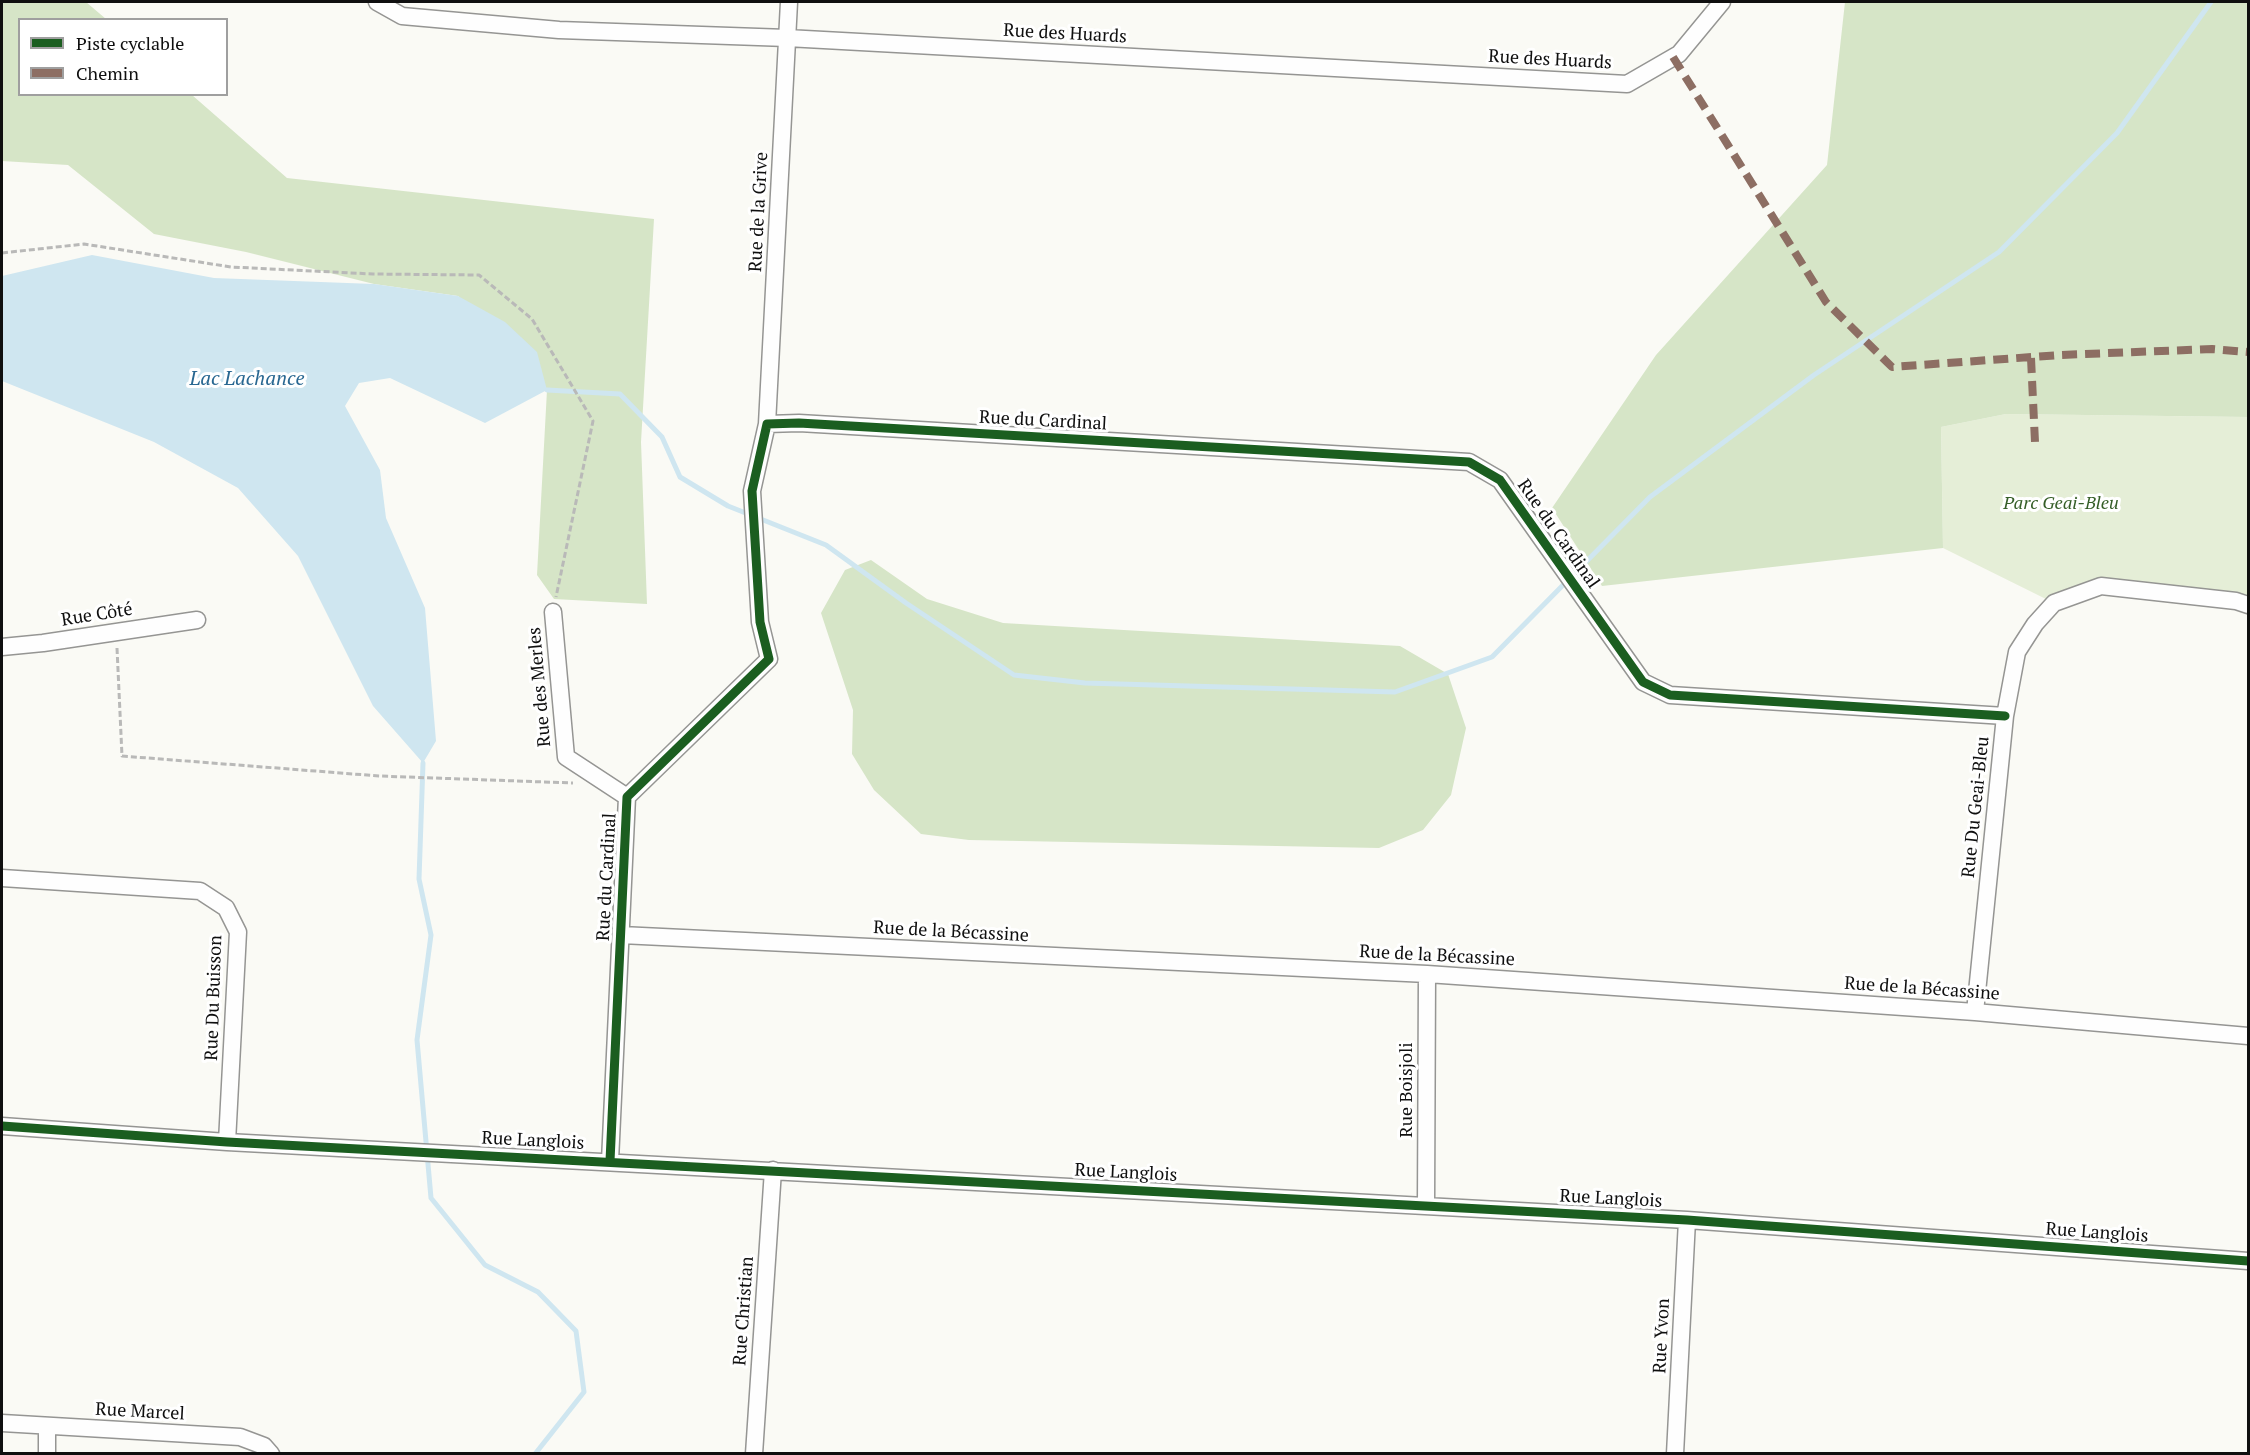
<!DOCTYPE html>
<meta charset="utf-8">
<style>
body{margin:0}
#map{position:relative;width:2250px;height:1455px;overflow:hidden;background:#fafaf5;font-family:"PT Serif",serif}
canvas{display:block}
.frame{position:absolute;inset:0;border:3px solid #0f0f0f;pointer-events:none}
.legend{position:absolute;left:18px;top:18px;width:210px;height:78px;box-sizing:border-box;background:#fff;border:2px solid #9f9f9f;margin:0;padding:8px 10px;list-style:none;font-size:18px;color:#0f0f0f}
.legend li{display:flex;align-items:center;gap:12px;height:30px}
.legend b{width:30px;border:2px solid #9f9f9f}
</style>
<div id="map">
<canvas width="2250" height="1455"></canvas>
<div class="frame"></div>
<ul class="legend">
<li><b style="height:8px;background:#1b5e20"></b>Piste cyclable</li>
<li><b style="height:8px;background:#8d6e63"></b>Chemin</li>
</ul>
</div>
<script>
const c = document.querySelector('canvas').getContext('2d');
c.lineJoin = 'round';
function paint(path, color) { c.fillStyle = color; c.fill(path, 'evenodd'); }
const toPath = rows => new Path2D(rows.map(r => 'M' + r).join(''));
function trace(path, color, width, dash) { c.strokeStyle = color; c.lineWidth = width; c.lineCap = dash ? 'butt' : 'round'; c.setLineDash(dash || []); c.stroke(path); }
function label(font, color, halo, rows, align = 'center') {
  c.font = font + ' "PT Serif",serif'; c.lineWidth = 6; c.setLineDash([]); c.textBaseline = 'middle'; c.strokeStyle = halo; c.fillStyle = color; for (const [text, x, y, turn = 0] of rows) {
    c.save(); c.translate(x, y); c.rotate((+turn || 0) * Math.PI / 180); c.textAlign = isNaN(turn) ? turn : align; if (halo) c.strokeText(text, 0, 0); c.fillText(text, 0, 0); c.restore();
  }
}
const green = toPath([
 [2006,414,2248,417,2248,605,2101,586,2054,603,1943,548,1941,427]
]);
const forest = toPath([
 [2,2,86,2,106,19,20,20,20,94,192,95,287,178,654,219,641,442,647,604,554,599,537,575,547,390,458,296,374,284,246,252,154,234,68,165,2,161],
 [1845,2,2248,2,2248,417,2006,414,1941,427,1943,548,1602,586,1552,508,1656,355,1827,165],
 [871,560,927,599,1003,623,1400,646,1448,674,1466,728,1451,795,1423,830,1379,848,969,840,921,834,874,790,852,754,853,710,821,613,845,570]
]);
const water = toPath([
 [92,255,214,278,374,284,458,296,505,322,537,352,547,390,485,423,390,378,359,383,345,406,380,470,386,518,425,608,436,741,423,763,373,706,298,556,238,488,154,442,2,381,2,276]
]);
const stream = toPath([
 [547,390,620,394,662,437,680,477,728,506,826,545,906,603,1014,675,1085,683,1395,692,1492,657,1650,497,1814,375,1999,252,2117,133,2211,2],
 [423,763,419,879,431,935,417,1040,431,1198,485,1265,538,1292,576,1331,584,1392,535,1454]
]);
const path = toPath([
 [2,253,84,244,231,267,373,274,479,275,532,319,593,421,556,597],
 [117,648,122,756,379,776,573,783]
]);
const street = toPath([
 [377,2,402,16,559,30,787,38,1627,84,1679,54,1722,2],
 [767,424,789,2],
 [553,612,566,757,627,797],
 [2,647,43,643,197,620],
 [2,878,200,891,226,908,238,932,227,1142],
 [621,935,1427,974,1975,1012,2248,1036],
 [1975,1012,2005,716,2017,652,2035,624,2054,603,2101,586,2236,601,2248,605],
 [2,1126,227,1142,1687,1220,2248,1261],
 [610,1161,627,797,769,659,760,622,752,491,767,424,799,423,1469,462,1500,480,1643,682,1670,695,2005,716],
 [1426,1206,1427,974],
 [2,1423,240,1437,264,1446,271,1454],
 [47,1454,47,1426],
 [754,1454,773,1170],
 [1675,1454,1687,1220]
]);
const quiet = toPath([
 [1673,57,1826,302,1892,367,2060,355,2212,349,2248,352],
 [2031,358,2035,442]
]);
const cycleway = toPath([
 [2,1126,227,1142,1687,1220,2248,1261],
 [610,1161,627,797,769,659,760,622,752,491,767,424,799,423,1469,462,1500,480,1643,682,1670,695,2005,716]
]);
const streetNames = [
 ["Rue des Huards",1065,34,3],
 ["Rue des Huards",1550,60,3],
 ["Rue de la Grive",759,212,-87],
 ["Rue du Cardinal",1043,421,3],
 ["Rue du Cardinal",1558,534,55],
 ["Rue Côté",97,615,-9],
 ["Rue des Merles",540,687,-95],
 ["Rue Du Geai-Bleu",1976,807,-84],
 ["Rue du Cardinal",607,877,-87],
 ["Rue de la Bécassine",951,932,3],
 ["Rue de la Bécassine",1437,956,3],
 ["Rue de la Bécassine",1922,989,4],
 ["Rue Du Buisson",214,998,-88],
 ["Rue Boisjoli",1407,1090,-90],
 ["Rue Langlois",533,1141,3],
 ["Rue Langlois",1126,1173,3],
 ["Rue Langlois",1611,1199,3],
 ["Rue Langlois",2097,1233,4],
 ["Rue Christian",744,1311,-86],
 ["Rue Yvon",1662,1336,-87],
 ["Rue Marcel",140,1412,3]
];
const parkNames = [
 ["Parc Geai-Bleu",2061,504]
];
const waterNames = [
 ["Lac Lachance",247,379]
];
paint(green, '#e5eed7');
paint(forest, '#d6e5c7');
paint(water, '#cfe6f0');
trace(stream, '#cfe6f0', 5);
trace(street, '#959593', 19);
trace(path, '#b9b9b8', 3, [6, 3]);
trace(street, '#fefefe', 16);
trace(quiet, '#8d6e63', 8, [15, 8]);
trace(cycleway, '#1b5e20', 9);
label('18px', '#0f0f0f', '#fff', streetNames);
label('italic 18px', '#355e27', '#fff', parkNames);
label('italic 20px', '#286791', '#fff', waterNames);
</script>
